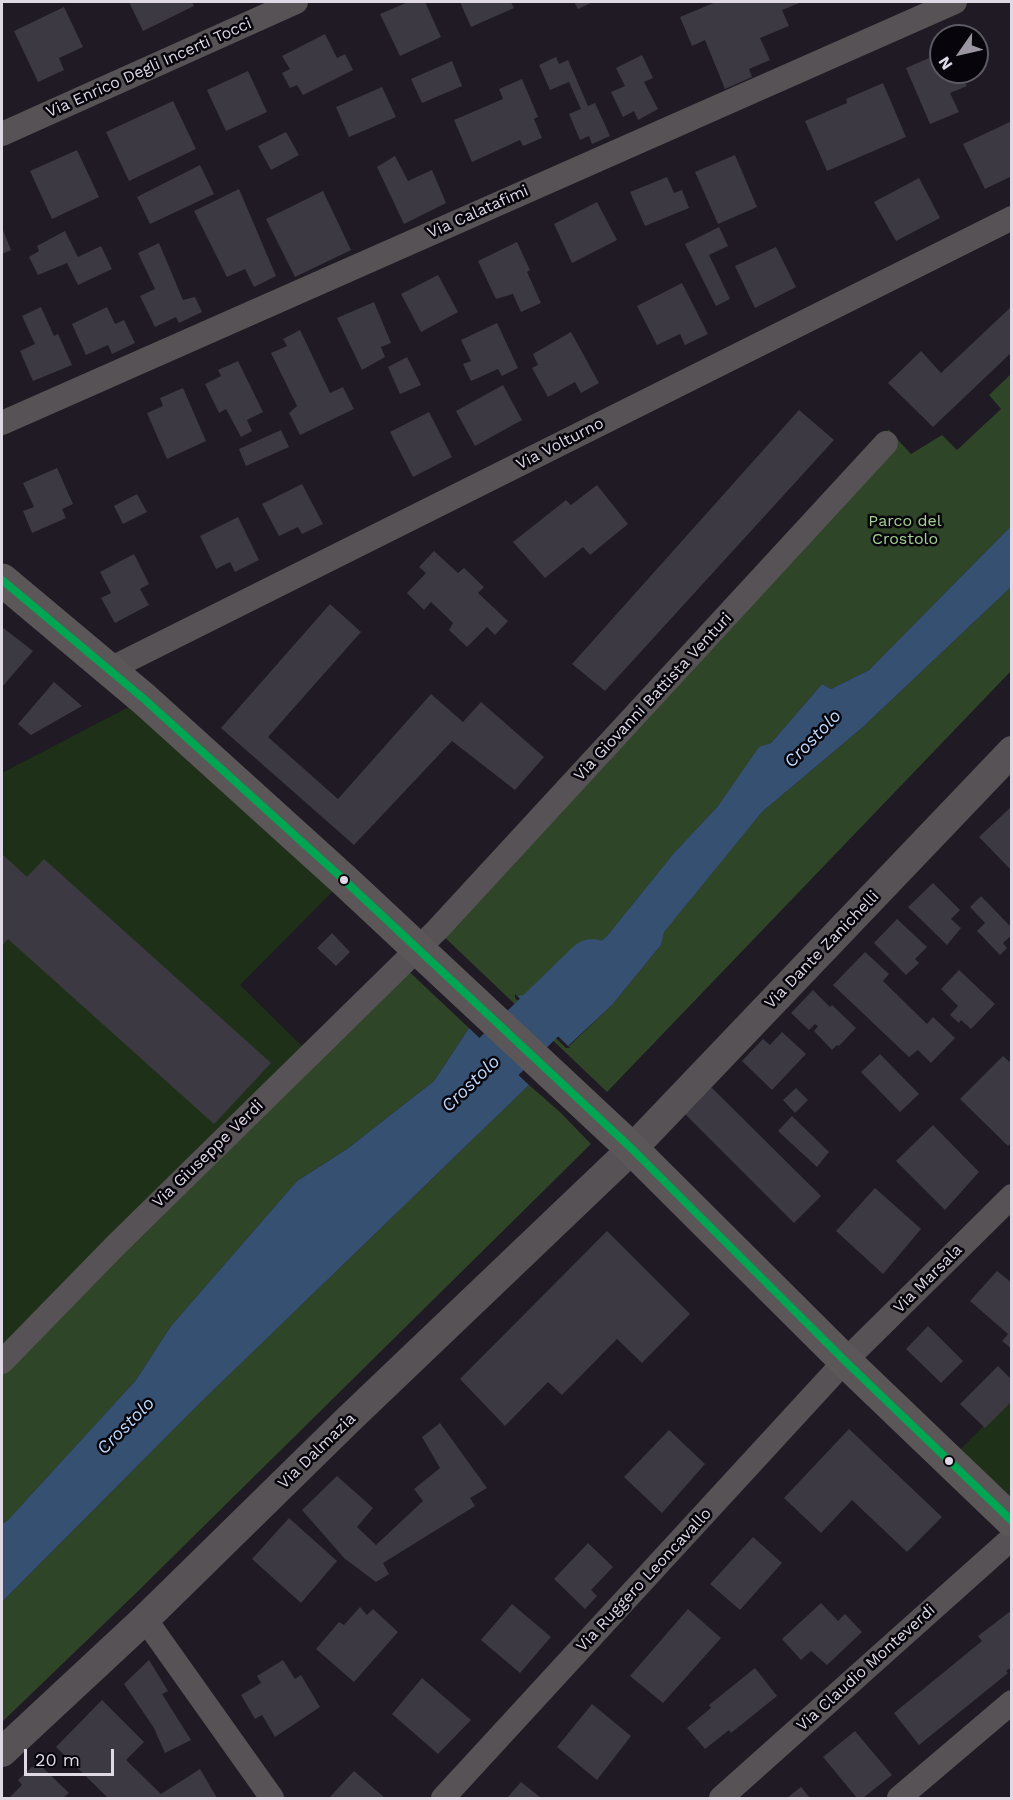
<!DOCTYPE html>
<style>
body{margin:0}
#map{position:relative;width:1013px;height:1800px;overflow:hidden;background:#1f1a24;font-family:"Work Sans",sans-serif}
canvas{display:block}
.frame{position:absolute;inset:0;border:3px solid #dfd9e6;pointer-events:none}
.north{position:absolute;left:929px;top:24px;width:60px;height:60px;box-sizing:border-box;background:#07050b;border:2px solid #5d5a63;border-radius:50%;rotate:236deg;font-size:16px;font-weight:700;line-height:24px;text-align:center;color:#dfd9e6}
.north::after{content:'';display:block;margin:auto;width:21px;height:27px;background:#9c96a2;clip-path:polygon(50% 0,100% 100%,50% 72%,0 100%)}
.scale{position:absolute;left:24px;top:1749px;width:90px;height:27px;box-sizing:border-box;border:3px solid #dfd9e6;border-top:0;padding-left:8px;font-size:18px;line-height:21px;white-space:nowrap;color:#dfd9e6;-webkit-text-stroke:4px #07050b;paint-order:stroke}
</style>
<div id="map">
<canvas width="1013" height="1800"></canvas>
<div class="frame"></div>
<div class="north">N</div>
<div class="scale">20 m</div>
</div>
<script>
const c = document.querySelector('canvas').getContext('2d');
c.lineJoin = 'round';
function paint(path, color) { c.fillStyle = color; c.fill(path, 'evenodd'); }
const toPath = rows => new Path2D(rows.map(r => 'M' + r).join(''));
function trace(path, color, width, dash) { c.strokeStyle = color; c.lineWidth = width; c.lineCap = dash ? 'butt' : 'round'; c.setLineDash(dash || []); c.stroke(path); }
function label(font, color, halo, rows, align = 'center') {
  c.font = font + ' "Work Sans",sans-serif'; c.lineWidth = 5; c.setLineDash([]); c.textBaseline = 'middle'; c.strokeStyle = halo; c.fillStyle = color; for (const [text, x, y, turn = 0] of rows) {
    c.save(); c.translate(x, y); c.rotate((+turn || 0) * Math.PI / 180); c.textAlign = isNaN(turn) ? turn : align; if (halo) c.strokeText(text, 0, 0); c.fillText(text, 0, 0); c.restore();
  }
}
const green = toPath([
 [144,699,344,880,240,985,310,1054,2,1355,2,773],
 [1011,1398,1011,1521,949,1461]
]);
const forest = toPath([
 [1011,374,1011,526,869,670,831,689,822,684,771,743,759,748,718,806,674,853,607,936,590,949,559,985,539,993,518,997,569,1046,612,1005,661,945,663,932,762,812,863,727,1011,587,1011,671,607,1092,437,930,886,443,888,429,911,454,942,435,957,450,1001,409,989,395],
 [402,965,469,1028,434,1081,347,1149,297,1181,171,1326,136,1380,8,1520,2,1524,2,1362],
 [529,1085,560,1112,591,1144,133,1596,2,1722,2,1602,199,1404]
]);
const water = toPath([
 [1011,526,1011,587,863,727,762,812,664,932,661,945,612,1005,568,1046,517,996,539,993,559,985,590,949,607,936,674,853,718,806,759,747,771,743,822,684,831,689,869,670],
 [469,1028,529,1085,199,1404,2,1602,2,1524,8,1520,136,1380,171,1326,297,1181,347,1149,434,1081]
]);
const pier = toPath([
 [515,994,568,1046,570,1048,566,1048,515,998]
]);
const river = toPath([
 [445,1109,592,966]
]);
const building = toPath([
 [129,2,192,2,194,6,143,31],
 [408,2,425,2,441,37,400,56,380,14],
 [460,2,511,2,514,8,471,27],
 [574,2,593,2,578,9],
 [716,2,802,2,782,10,789,26,760,38,770,60,749,69,752,77,725,89,705,40,692,46,680,17],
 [64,7,83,47,59,58,64,70,38,82,14,31],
 [325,34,337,58,345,54,353,70,303,95,297,85,290,88,282,73,290,69,282,56],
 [941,53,941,72,960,72,967,86,950,93,959,112,930,124,906,68],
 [642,55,653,78,644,82,658,109,638,120,634,111,623,117,611,92,625,86,616,68],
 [556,57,559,64,568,60,588,106,595,103,610,136,592,144,589,136,580,140,569,114,581,109,569,82,550,90,539,65],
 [452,61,462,86,422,103,411,79],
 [248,71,267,112,226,131,207,90],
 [522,79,538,117,534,119,542,138,523,146,520,140,472,162,454,120,503,99,499,89],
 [883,83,906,137,827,171,805,121,847,103,846,99],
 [382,87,396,117,349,137,336,107],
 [173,101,196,149,129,181,106,132],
 [1012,121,1012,176,985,189,963,144],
 [286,132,299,155,271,170,258,146],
 [77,150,99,197,52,219,30,171],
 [735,155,757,207,718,224,695,172],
 [395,156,408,181,432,170,446,203,404,224,377,167],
 [200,165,214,194,150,224,137,197],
 [667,177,674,193,682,190,689,208,645,226,630,192],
 [919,178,940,218,896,241,874,202],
 [239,189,276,276,254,287,245,269,227,277,194,211],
 [323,191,351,250,295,277,266,219],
 [597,202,617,240,572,263,554,224],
 [719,227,728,246,709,255,730,299,716,306,685,244],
 [2,228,11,250,2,254],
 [65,231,78,257,101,246,112,269,78,285,67,263,38,275,29,257,39,251,37,246],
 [517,242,530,270,527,272,541,303,521,312,513,294,496,299,478,261],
 [159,243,183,300,195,297,202,312,179,323,176,317,155,327,140,296,155,289,138,253],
 [776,247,796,287,755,308,735,266],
 [438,275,458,312,421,332,401,294],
 [682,283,708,334,685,345,680,334,657,345,637,306],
 [374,302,391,343,381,347,385,357,362,370,337,318],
 [1012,306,1012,352,933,427,888,383,921,351,941,373],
 [41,307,54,336,58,334,72,365,33,381,20,351,35,344,22,316],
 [107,307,115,324,124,320,135,343,112,354,108,345,86,355,72,324],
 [497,323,518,368,502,376,498,369,471,381,463,364,471,361,461,340],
 [300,330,330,393,343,387,354,409,300,435,289,413,297,406,271,353,287,346,283,339],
 [571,332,599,383,581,393,575,382,548,397,532,368,538,365,533,354],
 [407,357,421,385,400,394,388,367],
 [238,361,263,412,247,420,252,431,241,437,226,409,219,413,205,384,221,376,218,370],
 [503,385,522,420,475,446,456,411],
 [183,388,206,441,167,459,147,413,163,406,160,398],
 [799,410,834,440,605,691,572,664],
 [429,412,452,457,413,477,390,432],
 [281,430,289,447,246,466,239,449],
 [57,468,73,504,62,509,66,518,32,533,23,511,34,507,23,483],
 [302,484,323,524,302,534,298,527,279,536,262,504],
 [597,485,628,524,590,555,583,547,545,578,513,542,566,500,571,505],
 [137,494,147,512,123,524,114,506],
 [238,517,259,560,235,572,230,562,216,569,200,536],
 [434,551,458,573,464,568,484,587,478,593,508,621,495,635,487,627,467,647,449,630,453,623,431,602,424,610,407,593,426,573,419,567],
 [134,554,149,584,140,589,149,605,115,623,101,598,111,593,100,572],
 [330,604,361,632,268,737,338,799,431,694,463,722,481,702,544,757,515,790,452,741,354,845,221,728],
 [2,627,33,651,2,687],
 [54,682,82,706,31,735,18,724],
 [1012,806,1012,871,979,837],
 [2,854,27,877,44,859,271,1063,214,1124,8,939,2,946],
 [933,883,960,910,951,919,961,928,947,945,908,907],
 [981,896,1012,928,1012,935,1003,943,1007,948,1000,955,977,931,985,923,970,907],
 [897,919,927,947,915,959,919,963,906,975,874,943],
 [332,933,350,952,336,966,317,948],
 [865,952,889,974,883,981,927,1024,933,1017,955,1038,931,1063,918,1050,909,1057,833,985],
 [959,970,995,1004,971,1029,961,1020,959,1023,950,1015,958,1006,941,989],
 [813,990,830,1007,832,1005,856,1028,839,1046,837,1045,832,1050,814,1031,818,1026,815,1024,809,1030,791,1013],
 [782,1032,806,1054,772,1090,742,1061,763,1039,770,1045],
 [880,1054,919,1094,900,1112,861,1072],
 [1003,1056,1012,1064,1012,1142,1008,1146,960,1099],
 [711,1087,821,1196,794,1223,685,1114],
 [796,1088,808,1100,795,1113,783,1100],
 [792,1116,829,1152,817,1167,778,1131],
 [933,1125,979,1172,945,1210,896,1161],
 [875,1188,921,1229,883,1274,836,1231],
 [607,1231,690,1314,642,1363,617,1339,562,1395,548,1382,505,1426,460,1379],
 [997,1271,1012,1283,1012,1349,1002,1341,1008,1334,970,1301],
 [928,1326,963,1361,941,1383,906,1349],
 [998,1366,1012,1380,1012,1401,985,1428,960,1404],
 [440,1423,487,1488,470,1498,475,1506,383,1563,389,1574,376,1582,344,1558,302,1510,337,1476,373,1508,357,1527,376,1545,423,1501,414,1489,440,1468,422,1437],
 [849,1429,942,1517,907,1552,852,1500,821,1533,784,1498],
 [669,1430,705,1464,662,1513,624,1477],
 [289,1518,337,1561,301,1603,252,1559],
 [753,1537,782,1563,740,1610,710,1584],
 [588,1543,613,1567,591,1590,597,1596,585,1609,554,1579],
 [821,1603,838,1621,845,1614,862,1632,827,1665,811,1651,801,1660,782,1639],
 [512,1604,551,1637,520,1673,481,1640],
 [360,1607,367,1615,373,1609,398,1632,354,1682,316,1649,339,1622,344,1625],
 [688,1609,721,1638,663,1703,630,1676],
 [1012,1610,1012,1667,1006,1671,1008,1673,919,1745,894,1713,982,1641,978,1636],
 [149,1660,168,1691,162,1694,191,1740,165,1753,154,1728,124,1684],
 [283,1660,295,1679,301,1675,320,1707,275,1737,262,1715,255,1719,241,1695,261,1683,257,1676],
 [755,1668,777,1696,731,1733,729,1730,705,1749,687,1728,711,1708,709,1705],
 [422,1678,471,1720,438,1754,392,1714],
 [102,1700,144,1742,126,1760,161,1794,200,1769,217,1798,108,1798,56,1747],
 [592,1704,631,1736,597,1780,557,1747],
 [855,1731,892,1775,863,1798,857,1798,823,1757],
 [37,1762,69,1793,63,1798,9,1798,22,1785,18,1780],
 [354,1771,385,1798,329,1798],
 [521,1782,541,1798,507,1798],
 [801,1787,810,1798,787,1798]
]);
const minor = toPath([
 [2,134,296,2],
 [2,423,955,2],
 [108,670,1012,218],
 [2,1362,115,1246,437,930,886,443],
 [145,1619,272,1798],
 [443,1798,845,1361,1012,1196],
 [721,1798,1012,1538],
 [899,1798,1012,1702]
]);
const tertiary = toPath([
 [2,1752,145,1619,349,1419,632,1149,1012,751]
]);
const secondary = toPath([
 [2,580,144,699,344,880,632,1149,845,1361,1012,1521]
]);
const bus1 = toPath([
 [2,580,144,699,344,880,632,1149,845,1361,1012,1521]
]);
const markers = [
 [344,880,5,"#dfd9e6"],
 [949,1461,5,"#dfd9e6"]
];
const streetNames = [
 ["Via Enrico Degli Incerti Tocci",149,68,-24],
 ["Via Calatafimi",478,212,-24],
 ["Via Volturno",560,444,-27],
 ["Via Giovanni Battista Venturi",653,697,-47],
 ["Via Dante Zanichelli",822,950,-46],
 ["Via Giuseppe Verdi",208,1154,-44],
 ["Via Marsala",928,1279,-45],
 ["Via Dalmazia",317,1451,-44],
 ["Via Ruggero Leoncavallo",644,1580,-47],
 ["Via Claudio Monteverdi",866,1668,-42]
];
const parkNames = [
 ["Parco del",905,521],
 ["Crostolo",905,539]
];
const waterNames = [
 ["Crostolo",813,739,-46],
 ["Crostolo",471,1084,-44],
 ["Crostolo",126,1426,-45]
];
paint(green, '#1e3017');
paint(forest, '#2f4527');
paint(water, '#355070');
paint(pier, '#1f1a24');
trace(river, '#355070', 54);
paint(building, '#3d3942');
trace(minor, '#565255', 24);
trace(tertiary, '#565255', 30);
trace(secondary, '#5b5658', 33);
trace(bus1, '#00a651', 8);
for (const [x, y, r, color] of markers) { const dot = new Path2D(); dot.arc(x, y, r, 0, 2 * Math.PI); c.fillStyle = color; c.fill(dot); trace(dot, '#07050b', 2); }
label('16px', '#dfd9e6', '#07050b', streetNames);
label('16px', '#a4d292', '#07050b', parkNames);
label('italic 18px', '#bddafe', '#07050b', waterNames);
</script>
